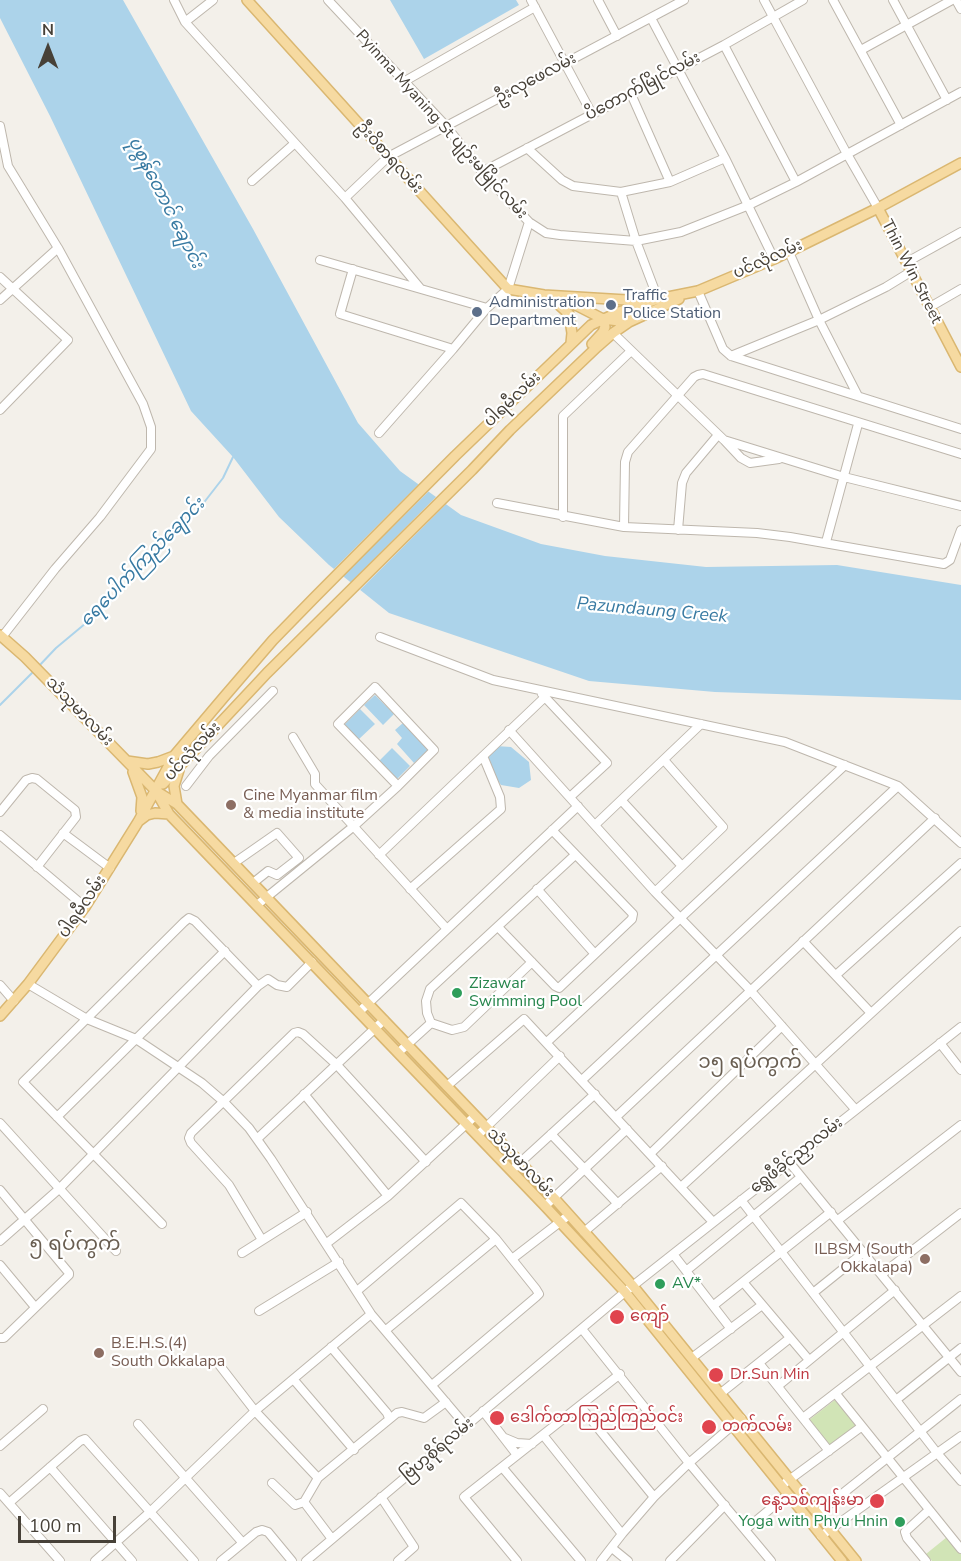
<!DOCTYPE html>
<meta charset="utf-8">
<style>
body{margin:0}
#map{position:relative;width:961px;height:1561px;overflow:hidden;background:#f3f0ea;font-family:"Nunito Sans",sans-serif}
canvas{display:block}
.north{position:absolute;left:18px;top:18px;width:60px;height:60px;-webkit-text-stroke:4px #fff;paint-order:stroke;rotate:0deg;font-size:16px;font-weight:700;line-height:24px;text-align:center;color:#474138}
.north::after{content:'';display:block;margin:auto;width:21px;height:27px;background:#474138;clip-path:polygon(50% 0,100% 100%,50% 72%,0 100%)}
.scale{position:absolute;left:18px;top:1516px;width:98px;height:27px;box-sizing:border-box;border:3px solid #474138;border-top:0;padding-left:8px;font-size:18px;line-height:21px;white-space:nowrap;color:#474138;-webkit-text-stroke:4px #fff;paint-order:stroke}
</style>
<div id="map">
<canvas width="961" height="1561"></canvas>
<div class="north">N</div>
<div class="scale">100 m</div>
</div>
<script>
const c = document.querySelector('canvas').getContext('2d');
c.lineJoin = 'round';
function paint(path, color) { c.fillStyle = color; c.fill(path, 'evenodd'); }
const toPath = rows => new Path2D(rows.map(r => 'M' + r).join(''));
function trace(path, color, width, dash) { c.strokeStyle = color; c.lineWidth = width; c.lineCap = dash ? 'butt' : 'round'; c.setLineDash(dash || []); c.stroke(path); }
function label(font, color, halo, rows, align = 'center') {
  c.font = font + ' "Nunito Sans","Noto Sans Myanmar",sans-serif'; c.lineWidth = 4.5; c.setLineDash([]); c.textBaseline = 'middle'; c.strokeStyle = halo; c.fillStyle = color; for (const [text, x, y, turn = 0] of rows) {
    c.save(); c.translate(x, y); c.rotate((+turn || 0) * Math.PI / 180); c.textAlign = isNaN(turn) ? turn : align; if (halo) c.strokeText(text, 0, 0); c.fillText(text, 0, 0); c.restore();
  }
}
const green = toPath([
 [836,1399,857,1426,830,1447,809,1420],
 [947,1537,961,1554,961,1561,932,1561,926,1554]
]);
const water = toPath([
 [0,0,123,0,253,229,358,423,400,471,461,515,541,544,605,556,706,567,837,565,961,585,961,700,715,692,589,681,389,613,329,565,279,517,233,457,191,411,50,116,0,18],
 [390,0,516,0,519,5,424,59],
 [375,695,394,714,383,725,364,705],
 [360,709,375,724,358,740,343,726],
 [403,723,428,750,414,763,397,744,402,738,395,730],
 [496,746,511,747,529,762,531,780,519,788,501,785,489,768,489,752],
 [392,748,410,766,397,779,379,761]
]);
const pier = toPath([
 [421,482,431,489,341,578,332,571],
 [438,495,448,502,358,592,349,584]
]);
const stream = toPath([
 [38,667,56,648,104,608,202,505,223,478,233,457],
 [0,705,34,671]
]);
const minor = toPath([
 [174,0,185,22,345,198,420,288],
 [328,0,447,127,482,172,529,222,546,233,560,235,636,241,681,232,749,205,796,182,961,92],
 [531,0,592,114],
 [598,0,617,36],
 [764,0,847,154,878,208],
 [833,0,901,125],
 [893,0,947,100],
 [956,0,961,9],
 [651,18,725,158,774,259],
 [185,22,213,0],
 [724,45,796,182],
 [861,50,952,0],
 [405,81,535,7],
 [631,94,670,182],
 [0,126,8,166,58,248,143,404,151,427,151,449,100,517,55,569,2,637],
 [527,148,562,180,573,186,621,192,670,182,725,158],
 [482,172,724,45,803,0],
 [252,181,295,143],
 [621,192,636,241,658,299],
 [345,198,388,157,684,0],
 [789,252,819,320,858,396],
 [320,260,487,308],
 [907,262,961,232],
 [353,269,340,314,453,349],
 [0,277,68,340,0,410],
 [698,291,723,349,731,356,961,429],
 [0,300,58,248],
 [930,307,961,289],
 [613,333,724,440,844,477,961,506],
 [731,356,819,320,886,287,912,271],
 [379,433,453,349,487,308,508,289,529,222],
 [725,441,741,458,750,463,779,459],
 [497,503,624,527,757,533,790,537,944,564,950,560,961,530],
 [563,517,563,416,631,351],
 [624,527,625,462,628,452,694,377,698,375,703,374,961,454],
 [678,530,682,483,686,473,718,435],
 [826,542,858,424],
 [380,637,493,680,785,742,898,786,961,843],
 [542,694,607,763,570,797],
 [509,730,655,892,750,990,855,1109],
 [293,737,315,774,315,784,447,929],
 [186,786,209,756,273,691],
 [622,801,682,866],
 [0,812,26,780,32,778,37,779,75,810,76,817,37,867],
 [595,825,701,724],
 [63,833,110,868],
 [0,835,85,907],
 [379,855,545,697],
 [234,863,277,833,299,858,277,875,268,871,253,883],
 [410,889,501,809,500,797,483,756],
 [537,889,594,953],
 [655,892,723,827,664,760],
 [257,905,354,826,398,786,434,750,375,687,338,724,398,786],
 [498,927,555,986,559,988,632,919,633,914,552,830],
 [803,941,871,1013],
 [532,962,464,1027,452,1030,431,1023,427,1013,426,1001,430,989,575,855],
 [836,975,961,863],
 [28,984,87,1019,136,1039,202,1083,224,1102,249,1128,271,1159,371,1314,466,1426],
 [0,985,14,1001],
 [359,1012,578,806],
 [547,1042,845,765],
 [940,1043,961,1070],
 [399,1052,431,1023],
 [582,1080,898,786],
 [447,1086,524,1019,713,1222],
 [304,1094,388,1196],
 [57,1117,225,951],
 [616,1117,935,818],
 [0,1123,116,1251],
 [551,1134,618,1204],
 [478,1135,560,1056],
 [257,1139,384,1020],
 [650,1154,782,1026],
 [789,1162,961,1372],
 [512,1170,595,1094],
 [681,1187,961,931],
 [0,1190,69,1273,69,1275,4,1338,0,1338],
 [741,1200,937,1453,961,1481],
 [545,1206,627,1129],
 [838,1220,961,1125],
 [162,1224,23,1082,184,922,189,918,195,921,258,986],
 [584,1232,662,1166],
 [262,1240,229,1185,191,1143,189,1138,191,1133,294,1033,298,1032,303,1034,337,1065,426,1162],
 [0,1241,59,1189,258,986,268,979,277,985,287,987,312,962],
 [327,1243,388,1196,475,1116],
 [242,1253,307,1212],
 [673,1254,731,1329],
 [512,1259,569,1215],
 [0,1265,35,1307],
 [686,1271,801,1177],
 [882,1274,961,1213],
 [743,1282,809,1360],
 [357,1291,461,1203,496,1239,536,1289,539,1294,536,1297,432,1385],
 [813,1293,864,1252],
 [714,1305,831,1212],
 [259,1311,339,1262],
 [582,1329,689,1463,771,1561],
 [386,1330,496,1239],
 [331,1347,387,1413,389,1418],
 [693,1357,762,1305],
 [217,1362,255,1411,318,1478],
 [759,1363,829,1451],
 [294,1380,354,1450],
 [778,1386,895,1290],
 [721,1393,790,1338],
 [836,1394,961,1549],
 [896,1400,961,1348],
 [580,1406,654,1497],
 [483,1411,517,1455],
 [803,1418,961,1296],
 [138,1424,242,1542],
 [543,1435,622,1534],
 [505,1438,517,1443,532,1444],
 [0,1446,43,1409],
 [50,1467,132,1561],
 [502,1467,581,1561],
 [272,1483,295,1505,304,1502],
 [785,1483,861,1427],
 [0,1493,60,1561],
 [381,1497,414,1547,398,1561],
 [9,1503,80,1441,85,1439,194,1561],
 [817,1514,961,1399],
 [746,1529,787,1495],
 [821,1536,961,1436],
 [332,1539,304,1502,318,1478,397,1413,402,1412,424,1418,446,1402],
 [612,1548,628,1561],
 [95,1561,150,1512,255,1411,371,1314],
 [221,1561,256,1532,262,1530,268,1532,292,1561],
 [306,1561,625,1292,961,1027],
 [517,1561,464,1497,620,1374],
 [601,1561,622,1534,654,1497,689,1463,741,1418],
 [670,1561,725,1505],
 [926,1561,907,1538,905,1532,929,1510]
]);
const major = toPath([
 [247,0,508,289,544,295,643,301],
 [878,208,961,367],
 [546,297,558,304,569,314,572,333,571,343],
 [564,299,603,319,619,321,629,318],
 [592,344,603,332,605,327,603,319],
 [0,635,25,657,156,791,177,804,554,1198,633,1286,856,1561],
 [127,761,148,764,158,762,174,756],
 [133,772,142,797,141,811],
 [163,784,267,673,472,470,510,430,597,347,613,333,629,322,679,299],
 [157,793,169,814,545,1206,625,1292,842,1561],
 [177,804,174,786,179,770],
 [139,821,147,815,155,813,169,814],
 [0,1016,28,984,85,907,138,822,174,756,224,697,273,640,314,598,455,456,591,325,619,312,658,299,698,291,774,259,878,208,961,163]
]);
const markers = [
 [611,305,6,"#5c6f8a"],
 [477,312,6,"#5c6f8a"],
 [231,805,6,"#8d6e63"],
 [457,993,6,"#2e9e5b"],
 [925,1259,6,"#8d6e63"],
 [660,1284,6,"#2e9e5b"],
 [617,1317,8,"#e0444e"],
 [99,1353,6,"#8d6e63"],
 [716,1375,8,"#e0444e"],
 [497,1418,8,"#e0444e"],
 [709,1427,8,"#e0444e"],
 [877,1501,8,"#e0444e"],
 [900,1522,6,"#2e9e5b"]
];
const streetNames = [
 ["ဦးလှဖေလမ်း",536,79,-28],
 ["ပိတောက်မြိုင်လမ်း",643,87,-28],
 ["Pyinma Myaning St ပျဉ်းမမြိုင်လမ်း",441,125,48],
 ["ဦးဝိစာရလမ်း",389,158,48],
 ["ပင်လုံလမ်း",768,260,-24],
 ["Thin Win Street",911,272,63],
 ["ပါရမီလမ်း",513,400,-44],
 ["သံသုမာလမ်း",79,712,46],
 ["ပင်လုံလမ်း",193,752,-47],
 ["ပါရမီလမ်း",83,907,-56],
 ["ရွှေဖီခိုင်ညှာလမ်း",797,1156,-38],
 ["သံသုမာလမ်း",520,1163,46],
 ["ဗြဟ္မစိုရ်လမ်း",438,1450,-40]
];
const serviceNames = [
 ["Traffic",623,296],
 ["Police Station",623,314],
 ["Administration",489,303],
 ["Department",489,321]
];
const educationNames = [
 ["Cine Myanmar film",243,796],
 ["& media institute",243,814],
 ["ILBSM (South",913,1250,"right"],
 ["Okkalapa)",913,1268,"right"],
 ["B.E.H.S.(4)",111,1344],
 ["South Okkalapa",111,1362]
];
const leisureNames = [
 ["Zizawar",469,984],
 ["Swimming Pool",469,1002],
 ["AV*",672,1284],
 ["Yoga with Phyu Hnin",888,1522,"right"]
];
const healthNames = [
 ["ကျော်",630,1317],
 ["Dr.Sun Min",730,1375],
 ["ဒေါက်တာကြည်ကြည်ဝင်း",510,1418],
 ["တက်လမ်း",722,1427],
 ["နေ့သစ်ကျန်းမာ",864,1501,"right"]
];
const waterNames = [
 ["ပုစွန်တောင် ချောင်း",165,203,63],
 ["ရေပေါက်ကြည်ချောင်း",143,563,-46],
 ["Pazundaung Creek",652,611,5]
];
const quarterNames = [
 ["၁၅ ရပ်ကွက်",750,1063],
 ["၅ ရပ်ကွက်",75,1245]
];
paint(green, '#d1e4b6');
paint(water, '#acd3ea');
paint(pier, '#f3f0ea');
trace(stream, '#acd3ea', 2);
trace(minor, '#beb7ad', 10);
trace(major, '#dab771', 12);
trace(minor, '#fff', 8);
trace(major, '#f6daa1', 9);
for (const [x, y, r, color] of markers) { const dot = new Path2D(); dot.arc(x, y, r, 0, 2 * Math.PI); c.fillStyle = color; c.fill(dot); trace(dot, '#fff', 2); }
label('16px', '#474138', '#fff', streetNames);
label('16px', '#4e5e75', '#fff', serviceNames, 'left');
label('16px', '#785e54', '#fff', educationNames, 'left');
label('16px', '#27864d', '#fff', leisureNames, 'left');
label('16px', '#be3a42', '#fff', healthNames, 'left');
label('italic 18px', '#387aa2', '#fff', waterNames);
label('20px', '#695e51', '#fff', quarterNames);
</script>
